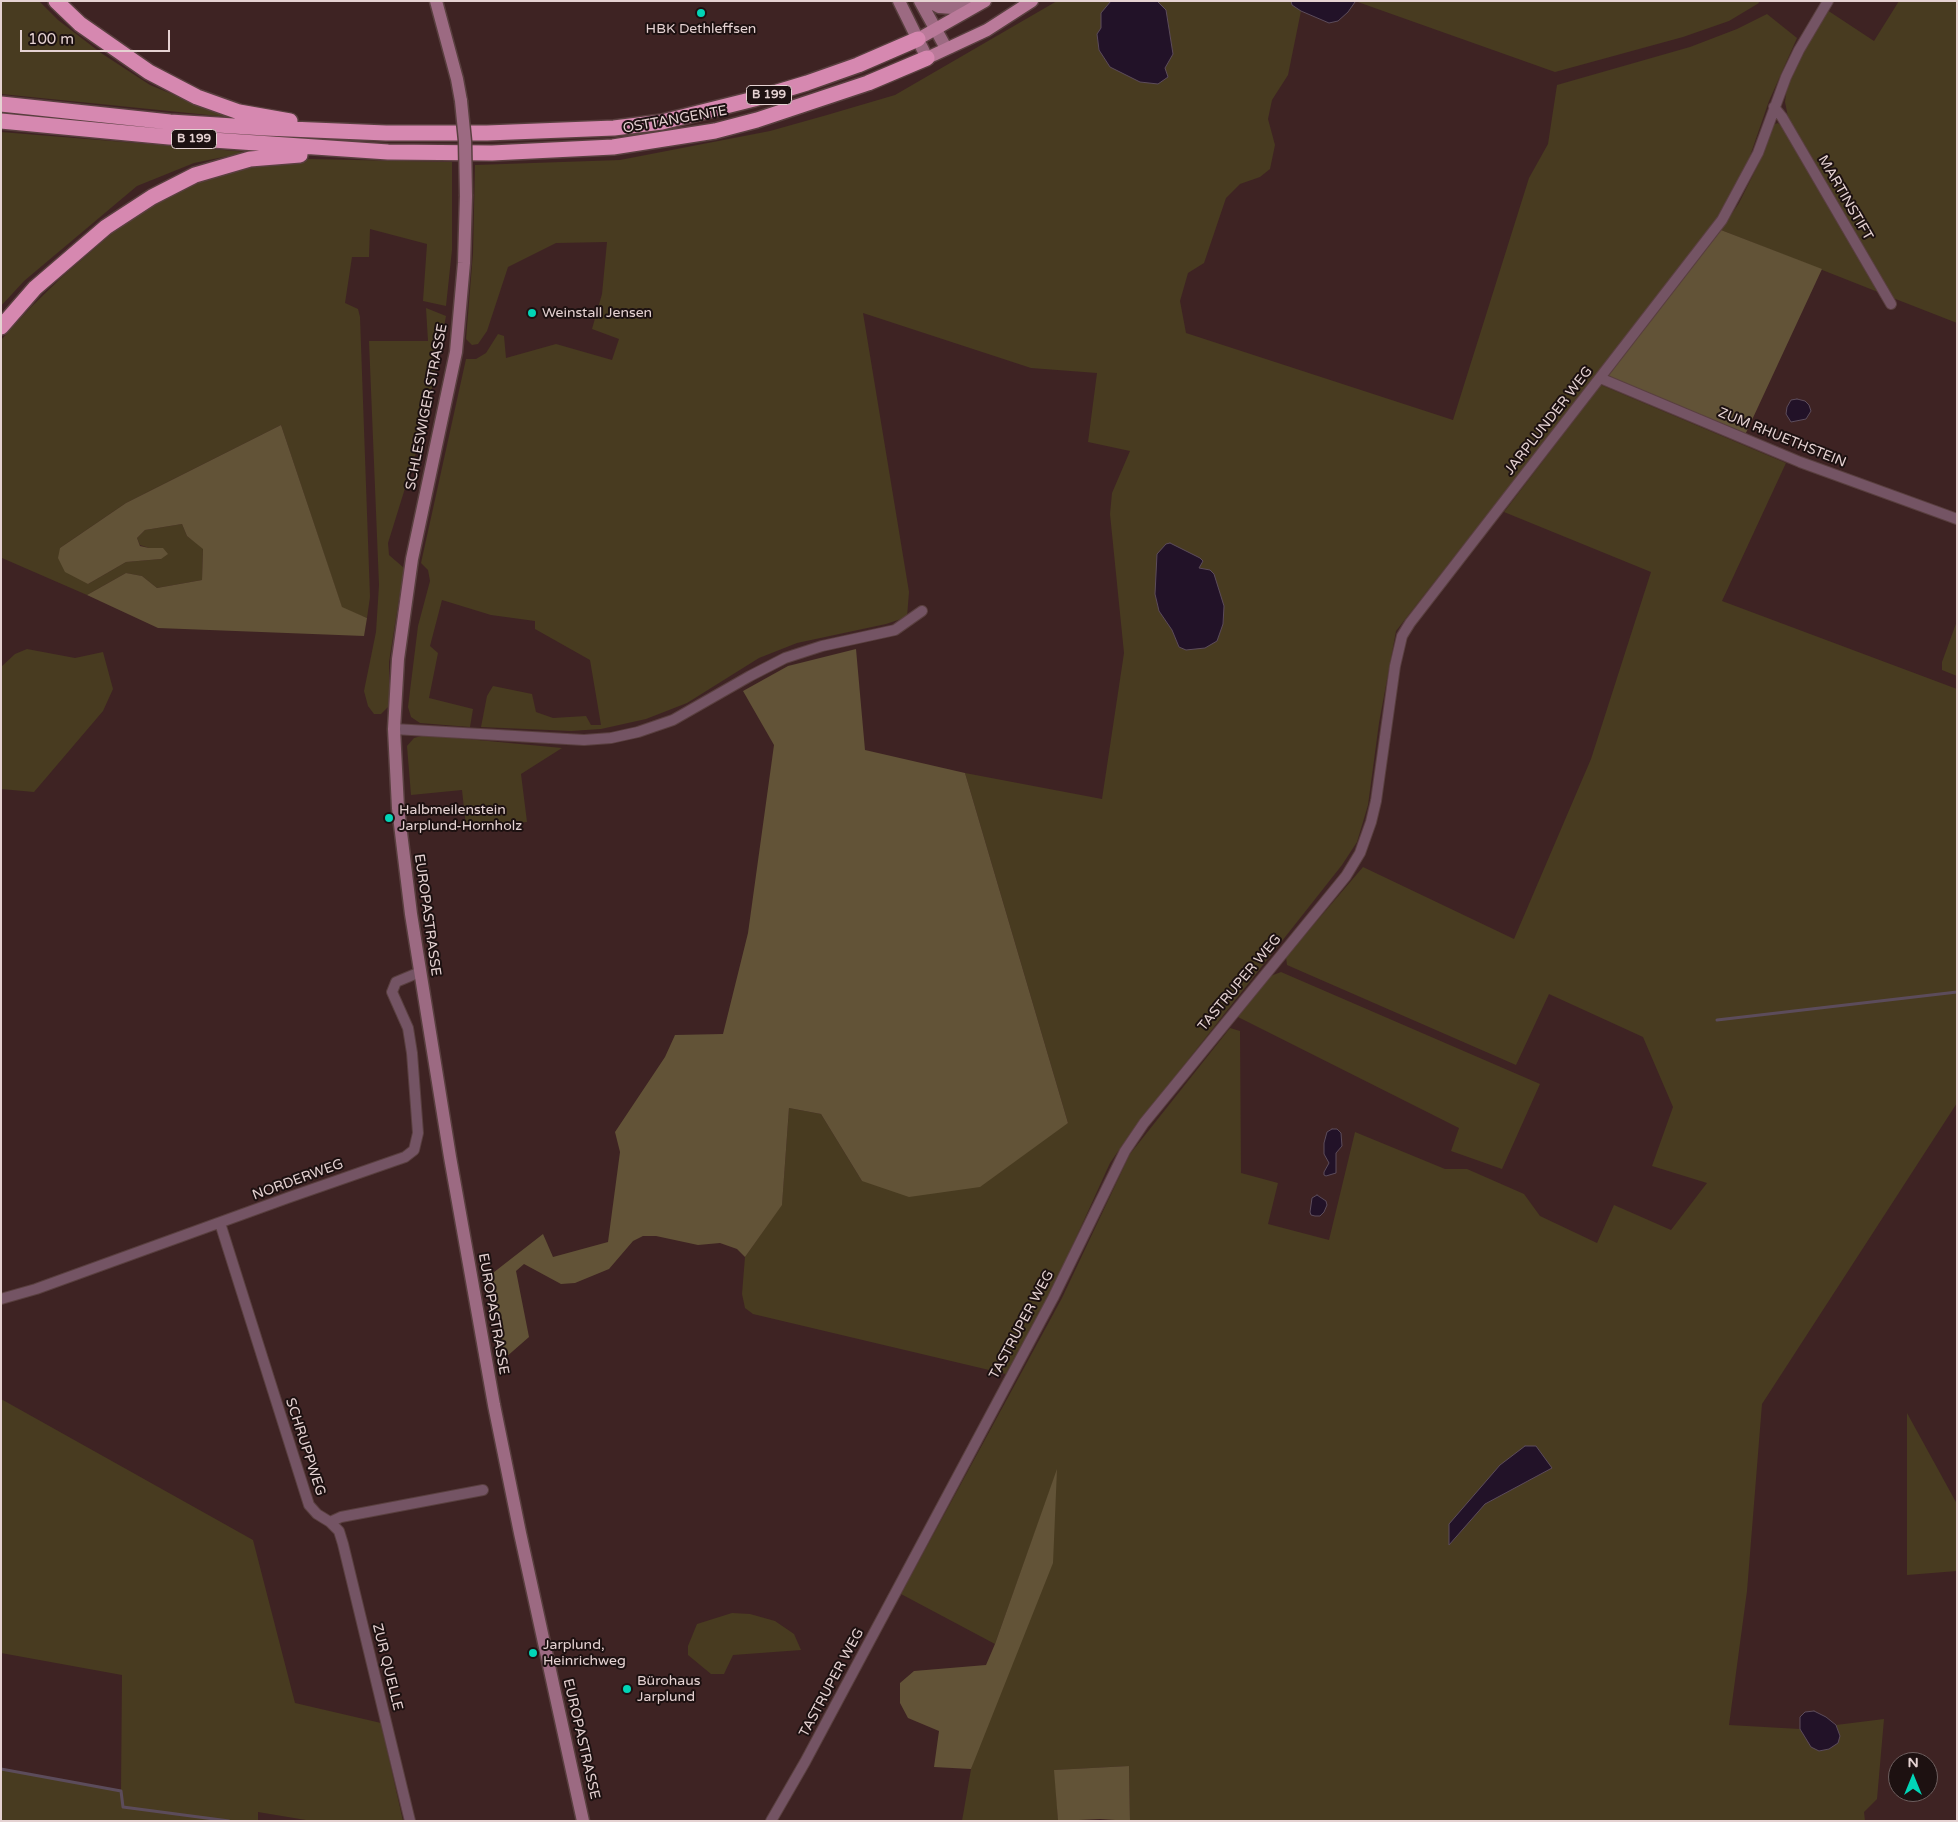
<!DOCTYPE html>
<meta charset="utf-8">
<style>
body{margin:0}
#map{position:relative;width:1958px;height:1822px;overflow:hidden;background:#3e2323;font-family:"Varela Round",sans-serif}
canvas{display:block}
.frame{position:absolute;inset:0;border:2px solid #e5d2d2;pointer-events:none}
.north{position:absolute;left:1888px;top:1752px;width:50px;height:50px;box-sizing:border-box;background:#1d1111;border:1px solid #6d5e5e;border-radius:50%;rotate:0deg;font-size:14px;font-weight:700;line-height:20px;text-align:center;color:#e5d2d2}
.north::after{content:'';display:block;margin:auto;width:18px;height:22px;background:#01d5b7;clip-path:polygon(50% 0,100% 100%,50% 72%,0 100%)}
.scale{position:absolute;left:20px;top:30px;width:150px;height:22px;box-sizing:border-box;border:2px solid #e5d2d2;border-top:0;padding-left:6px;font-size:15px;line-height:18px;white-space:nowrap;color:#e5d2d2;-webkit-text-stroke:4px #1d1111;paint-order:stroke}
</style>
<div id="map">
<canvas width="1958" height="1822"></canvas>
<div class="frame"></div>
<div class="north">N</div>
<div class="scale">100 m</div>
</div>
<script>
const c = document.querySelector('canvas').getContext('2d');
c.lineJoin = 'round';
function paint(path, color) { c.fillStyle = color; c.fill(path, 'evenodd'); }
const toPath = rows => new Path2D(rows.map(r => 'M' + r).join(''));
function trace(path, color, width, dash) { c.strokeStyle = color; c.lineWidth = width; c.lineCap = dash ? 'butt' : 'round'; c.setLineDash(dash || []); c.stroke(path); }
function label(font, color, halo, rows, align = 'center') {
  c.font = font + ' "Varela Round",sans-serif'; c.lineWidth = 4; c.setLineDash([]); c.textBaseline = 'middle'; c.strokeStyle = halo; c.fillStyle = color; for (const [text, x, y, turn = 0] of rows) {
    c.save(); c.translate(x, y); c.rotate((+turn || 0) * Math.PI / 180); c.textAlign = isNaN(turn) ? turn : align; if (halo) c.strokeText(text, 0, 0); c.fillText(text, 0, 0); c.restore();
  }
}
const green = toPath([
 [1,1,39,1,58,20,101,53,150,85,228,117,1,94],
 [1057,1,1111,1,1101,13,1101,28,1097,34,1099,50,1110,67,1165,68,1173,54,1166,10,1157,1,1291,1,1292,5,1301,11,1288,75,1272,100,1268,119,1275,145,1270,169,1260,177,1240,184,1226,198,1204,263,1188,273,1180,301,1186,333,1453,420,1529,178,1548,144,1557,85,1690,47,1737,29,1767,14,1797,38,1769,101,1750,156,1735,190,1708,232,1396,631,1379,723,1368,805,1357,842,1342,865,1132,1131,1110,1163,1049,1297,1006,1374,753,1314,745,1308,742,1294,745,1257,782,1204,789,1108,821,1114,862,1181,1068,1123,965,773,1102,799,1124,653,1110,514,1112,493,1130,451,1088,442,1097,373,1031,368,863,313,909,592,907,617,886,624,797,643,759,658,687,703,646,719,601,729,571,731,481,727,487,696,493,686,532,694,536,712,553,718,586,716,591,725,601,725,590,660,535,629,535,621,491,615,442,600,430,646,438,653,429,698,473,709,470,727,420,723,411,717,408,707,418,626,430,581,428,570,421,563,466,359,476,359,486,353,498,334,504,336,506,358,556,344,612,360,619,339,592,329,602,294,607,242,556,243,508,267,487,331,478,344,472,345,466,339,473,253,475,165,620,160,770,131,827,115,895,95],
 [1194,556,1200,558,1202,561,1199,568,1210,570,1224,606,1223,624,1217,641,1179,647,1172,630,1159,611,1155,594],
 [1355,1,1758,1,1759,3,1729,21,1683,37,1555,72],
 [1899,1,1957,1,1957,323,1893,298,1788,117,1785,102,1787,87,1803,52,1827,10,1874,41],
 [1778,123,1782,127,1878,292,1721,230,1739,203,1760,161,1772,125],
 [1,132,248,152,194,163,137,186,24,281,1,306],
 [307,159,452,162,452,250,446,306,423,301,427,244,370,229,369,257,352,257,345,303,358,309,360,317,370,597,367,618,342,608,281,425,126,503,60,548,88,584,126,562,161,559,163,548,149,548,140,545,137,538,145,530,182,524,187,536,203,548,202,580,157,588,142,576,126,573,87,595,2,558,1,340,32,306,63,276,117,229,168,195,217,174,252,165],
 [426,308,446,316,425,424,388,543,389,555,404,568,389,662,389,706,381,714,374,714,368,706,364,691,376,632,379,585,369,341,428,341],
 [1601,385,1786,463,1722,601,1957,689,1957,1103,1762,1404,1747,1591,1729,1725,1800,1729,1811,1747,1840,1736,1836,1725,1884,1719,1877,1799,1864,1812,1865,1821,1130,1821,1129,1766,1055,1770,1058,1821,962,1821,971,1769,1057,1471,995,1644,901,1594,1062,1298,1130,1154,1230,1028,1240,1031,1241,1173,1278,1183,1268,1224,1329,1240,1355,1132,1445,1169,1467,1169,1524,1194,1540,1216,1597,1243,1614,1205,1671,1230,1707,1183,1652,1166,1673,1107,1643,1037,1549,994,1516,1065,1287,965,1286,957,1363,867,1514,939,1591,759,1651,572,1504,512],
 [1525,1446,1552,1468,1485,1504,1450,1544],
 [1957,621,1957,676,1942,670,1942,662],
 [27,649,75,658,103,652,113,689,103,711,34,792,1,789,1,667,15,654],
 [425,735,562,748,521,774,527,822,466,827,462,790,411,795,407,746,414,738],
 [1281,972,1540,1084,1502,1169,1451,1151,1459,1128,1238,1017,1238,1012,1268,977],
 [1,1399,253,1540,295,1703,381,1723,403,1821,312,1821,258,1812,258,1821,1,1821,1,1769,121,1791,122,1675,1,1653],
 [1907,1413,1957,1504,1957,1571,1907,1575],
 [732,1613,750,1614,775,1621,794,1634,801,1650,733,1655,724,1674,711,1674,688,1655,688,1646,697,1624]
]);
const forest = toPath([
 [1721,230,1822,269,1745,435,1607,377],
 [281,425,342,607,367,618,364,636,158,628,87,595,126,573,142,576,157,588,202,580,203,549,187,536,182,524,145,530,137,538,140,546,149,548,163,548,168,554,161,559,126,562,88,584,65,572,58,558,60,548,126,503],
 [856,649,865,750,965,773,1068,1123,980,1187,909,1197,862,1181,821,1114,789,1108,782,1205,745,1257,737,1249,720,1243,698,1245,656,1236,643,1236,633,1241,609,1269,575,1283,561,1284,524,1264,516,1271,529,1337,505,1358,489,1276,543,1234,553,1257,608,1242,620,1152,615,1132,665,1057,675,1035,723,1034,748,933,774,745,743,691,788,666],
 [1057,1469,1053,1563,971,1769,934,1767,939,1731,908,1718,900,1703,900,1683,914,1671,986,1665,995,1644],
 [1129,1766,1130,1821,1100,1819,1058,1821,1054,1770]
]);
const water = toPath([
 [1111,1,1157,1,1166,10,1173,54,1165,68,1168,77,1158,84,1140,82,1110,67,1099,50,1097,34,1101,28,1101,13,1111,1],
 [1291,1,1355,1,1355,2,1348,12,1338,21,1329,23,1301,11,1292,5,1291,1],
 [1797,399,1805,401,1809,405,1811,411,1806,419,1791,422,1786,414,1787,407,1791,400,1797,399],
 [1170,543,1200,558,1203,561,1199,568,1210,570,1214,574,1224,606,1223,624,1217,641,1205,648,1186,650,1179,647,1172,630,1159,611,1155,594,1157,554,1166,544,1170,543],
 [1332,1129,1337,1129,1341,1133,1342,1146,1336,1153,1336,1173,1326,1176,1324,1175,1324,1172,1329,1163,1324,1154,1324,1143,1327,1132,1332,1129],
 [1317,1195,1326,1201,1327,1205,1324,1212,1320,1216,1315,1216,1311,1215,1310,1212,1312,1198,1317,1195],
 [1525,1446,1536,1446,1552,1468,1485,1504,1449,1545,1449,1524,1500,1465,1525,1446],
 [1814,1711,1826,1717,1836,1725,1840,1736,1838,1743,1829,1749,1819,1751,1811,1747,1800,1729,1800,1717,1805,1712,1814,1711]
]);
const stream = toPath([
 [1717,1020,1957,992],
 [1,1769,121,1791,123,1807,229,1821]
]);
const street = toPath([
 [1774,107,1782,117,1891,304],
 [1600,378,1800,462,1957,519],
 [394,729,584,740,611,738,638,732,673,720,750,676,785,658,822,646,895,630,922,611],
 [220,1223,309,1505,317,1514,330,1522,341,1517,483,1490],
 [1,1299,36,1289,290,1197,405,1157,414,1150,418,1133,412,1053,408,1028,392,992,396,982,420,972],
 [330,1522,339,1531,343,1544,410,1821],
 [771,1821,805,1762,1053,1298,1125,1151,1144,1123,1346,876,1360,853,1371,822,1376,801,1395,666,1402,636,1410,623,1722,220,1758,153,1786,77,1799,50,1828,1]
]);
const secondary = toPath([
 [436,1,457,79,461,101],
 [899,1,927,58],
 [920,1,946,48],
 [928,1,939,7,953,8,975,1],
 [466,196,464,263,456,352,412,559,398,659,394,729,398,808,411,914,450,1157,494,1405,520,1533,583,1821]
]);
const primary = toPath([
 [918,39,985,1],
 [927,58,987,30,1032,1]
]);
const highway = toPath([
 [56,1,80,24,149,72,197,97,239,112,290,121],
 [1,104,170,122,265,128,386,133,487,133,614,128,662,122,754,99,807,83,858,65,918,39],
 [1,121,169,137,388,152,492,153,613,147,715,131,757,120,868,83,927,58],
 [1,327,35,288,106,227,152,197,195,175,250,159,300,155]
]);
const secondaryBridge = toPath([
 [461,101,465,141,466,196]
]);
const markers = [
 [701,13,5,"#01d5b7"],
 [532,313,5,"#01d5b7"],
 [389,818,5,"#01d5b7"],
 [533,1653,5,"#01d5b7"],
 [627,1689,5,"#01d5b7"]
];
const shields = [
 [769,95,45],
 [194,139,45]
];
const shieldNames = [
 ["B 199",769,95],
 ["B 199",194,139]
];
const poiNames = [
 ["HBK Dethleffsen",701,29,"center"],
 ["Weinstall Jensen",542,313],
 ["Halbmeilenstein",399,810],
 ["Jarplund-Hornholz",399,826],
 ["Jarplund,",543,1645],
 ["Heinrichweg",543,1661],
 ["Bürohaus",637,1681],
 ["Jarplund",637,1697]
];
const streetNames = [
 ["OSTTANGENTE",675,120,-10],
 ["MARTINSTIFT",1845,198,60],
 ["SCHLESWIGER STRASSE",427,407,-79],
 ["JARPLUNDER WEG",1549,421,-52],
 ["ZUM RHUETHSTEIN",1782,438,22],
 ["EUROPASTRASSE",427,915,82],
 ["TASTRUPER WEG",1240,983,-50],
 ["NORDERWEG",298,1180,-20],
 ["EUROPASTRASSE",493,1314,80],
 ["TASTRUPER WEG",1022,1325,-62],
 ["SCHRUPPWEG",305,1447,72],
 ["ZUR QUELLE",387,1667,76],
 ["TASTRUPER WEG",832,1683,-62],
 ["EUROPASTRASSE",581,1739,77]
];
paint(green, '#483b20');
paint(forest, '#625337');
paint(water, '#221228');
trace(water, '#5c4c5b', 1);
trace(stream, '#5c4c5b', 3);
trace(street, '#593f3f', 12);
trace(secondary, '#593f3f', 15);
trace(primary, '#593f3f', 15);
trace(highway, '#593f3f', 18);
trace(street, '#745464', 10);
trace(secondary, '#9c6a82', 12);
trace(primary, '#ba7a9a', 12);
trace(highway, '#d688b0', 15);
trace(secondaryBridge, '#593f3f', 15, []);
trace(secondaryBridge, '#9c6a82', 12);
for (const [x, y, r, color] of markers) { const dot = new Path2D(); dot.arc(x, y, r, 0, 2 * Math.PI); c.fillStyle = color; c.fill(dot); trace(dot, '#1d1111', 2); }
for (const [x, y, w] of shields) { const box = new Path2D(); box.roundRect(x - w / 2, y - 9.5, w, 19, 4); c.fillStyle = '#1d1111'; c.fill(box); trace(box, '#e5d2d2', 1); }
label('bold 12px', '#e5d2d2', null, shieldNames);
label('14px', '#e5d2d2', '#1d1111', poiNames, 'left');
label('14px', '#e5d2d2', '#1d1111', streetNames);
</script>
